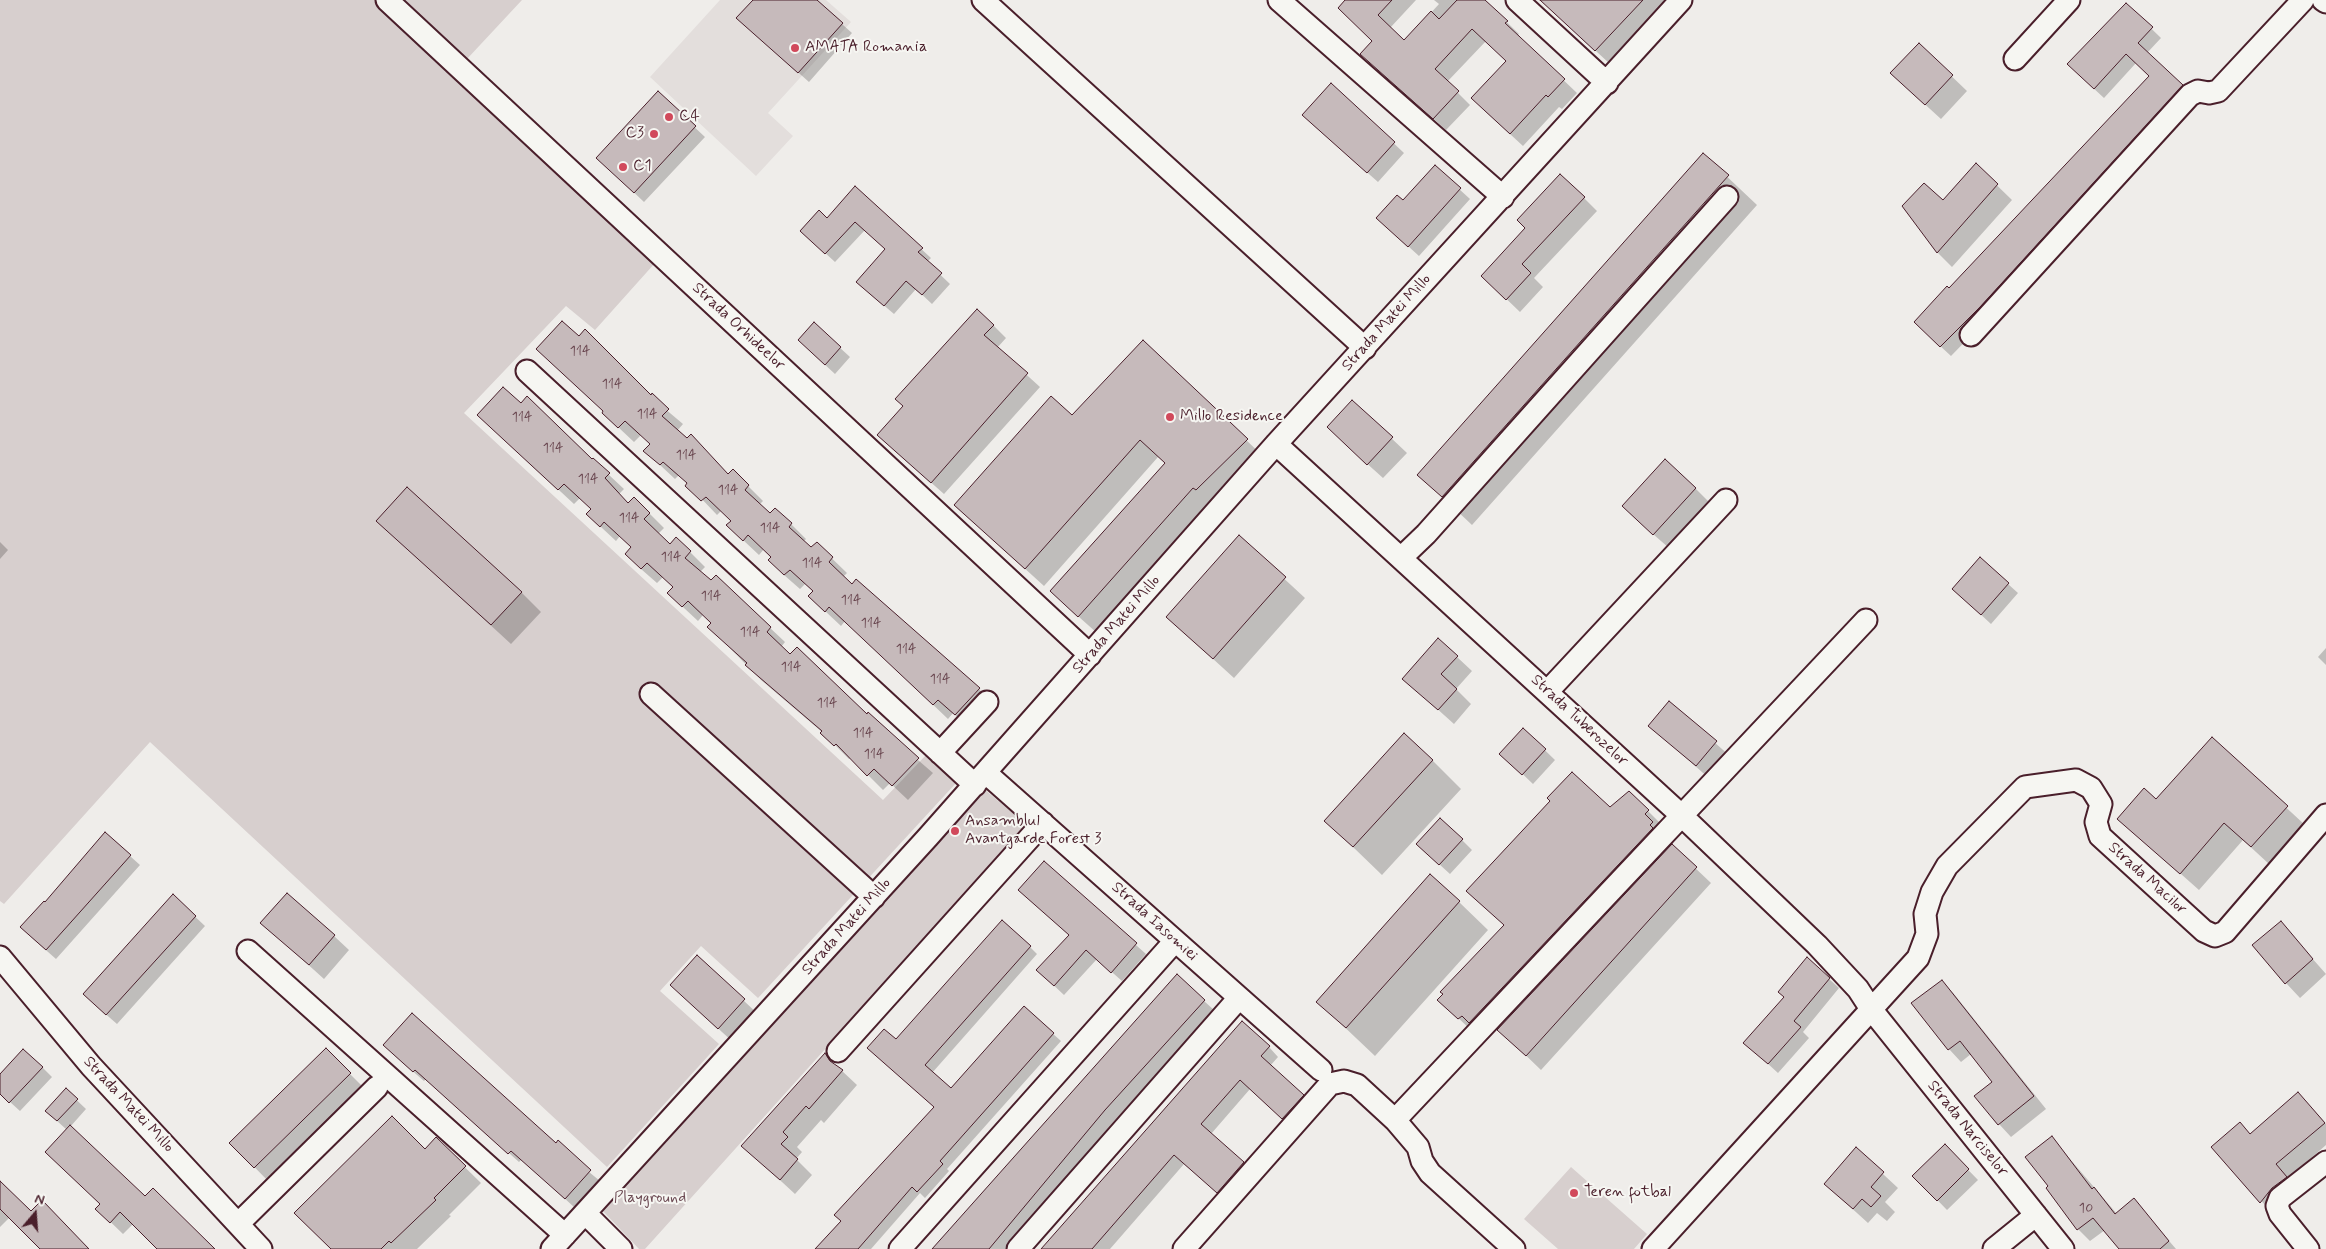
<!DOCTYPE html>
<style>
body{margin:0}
#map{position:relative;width:2326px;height:1249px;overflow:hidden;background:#efedea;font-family:Mynerve,sans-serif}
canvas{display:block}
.north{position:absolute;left:10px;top:1189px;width:50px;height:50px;-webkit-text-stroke:4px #f6f6f2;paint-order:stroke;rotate:18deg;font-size:14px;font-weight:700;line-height:20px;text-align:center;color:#4a1f2b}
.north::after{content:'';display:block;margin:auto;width:18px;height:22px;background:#4a1f2b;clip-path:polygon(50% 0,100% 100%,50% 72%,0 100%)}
</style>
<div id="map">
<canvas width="2326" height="1249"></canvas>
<div class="north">N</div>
</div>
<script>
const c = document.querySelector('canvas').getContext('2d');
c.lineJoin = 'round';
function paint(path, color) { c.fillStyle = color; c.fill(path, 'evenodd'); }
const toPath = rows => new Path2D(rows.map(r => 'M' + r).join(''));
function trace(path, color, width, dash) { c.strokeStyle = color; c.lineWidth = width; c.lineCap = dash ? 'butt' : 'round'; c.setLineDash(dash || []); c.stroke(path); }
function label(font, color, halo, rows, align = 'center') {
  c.font = font + ' Mynerve,sans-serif'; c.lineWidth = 4; c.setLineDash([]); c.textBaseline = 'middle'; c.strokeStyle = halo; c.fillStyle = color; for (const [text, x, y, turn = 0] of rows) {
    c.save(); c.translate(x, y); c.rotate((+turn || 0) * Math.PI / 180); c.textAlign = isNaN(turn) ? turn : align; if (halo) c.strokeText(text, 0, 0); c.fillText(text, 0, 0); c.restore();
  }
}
const built = toPath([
 [720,0,826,0,851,22,768,113,793,136,756,176,650,77]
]);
const green = toPath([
 [0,0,522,0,453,74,655,263,595,330,566,306,464,413,883,800,927,754,957,782,758,998,701,946,660,991,719,1044,607,1167,150,742,4,904,0,901],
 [984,789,1027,825,645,1249,639,1249,601,1209],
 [1571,1167,1647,1234,1634,1249,1558,1249,1524,1219]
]);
const shadow = toPath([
 [754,0,815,0,852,33,809,82,748,28],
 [1347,0,1416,0,1390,28,1404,42,1439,4,1434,0,1484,0,1519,34,1517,36,1577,93,1562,109,1559,107,1523,146,1485,111,1507,61,1486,41,1447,82,1470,105,1446,130,1362,54,1374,41],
 [1540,0,1670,0,1609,63],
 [2126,4,2161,38,2147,53,2192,95,1991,315,1951,356,1925,332,1949,290,2150,76,2136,63,2104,98,2078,74],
 [1919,45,1967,91,1941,119,1907,88],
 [1331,84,1404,153,1378,182,1313,125],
 [658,93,705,137,644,202,608,168],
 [1703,154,1757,205,1472,525,1419,475],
 [1976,165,2012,200,1952,267,1938,253,1903,206,1943,202],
 [1435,167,1470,199,1419,256,1388,228,1404,202],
 [855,188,931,258,927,262,950,284,932,304,916,289,894,314,867,291,887,249,865,230,835,262,811,240],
 [1584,198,1597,211,1534,278,1543,287,1520,312,1495,288],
 [814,324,850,357,835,374,809,350],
 [993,325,1006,338,997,348,1040,387,944,494,892,448,905,406],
 [1143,342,1265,458,1097,633,1070,609,1166,464,1158,457,1044,586,955,505,1072,416],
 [651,397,683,424,677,431,729,475,733,471,763,501,759,505,770,515,791,524,806,539,803,542,811,549,817,544,847,573,843,577,979,689,993,704,970,729,953,713,948,719,845,621,841,626,825,611,814,592,805,584,800,589,784,575,764,549,759,555,743,540,732,521,721,511,717,515,679,475,675,479,645,451,651,444,641,435,634,442,603,413],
 [1353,402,1407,453,1383,478,1343,442],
 [521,404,592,461,593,460,624,489,619,494,629,504,649,513,664,528,658,534,670,546,677,539,705,567,700,572,711,582,716,577,785,642,781,647,867,716,933,773,908,800,890,783,883,790,851,758,849,759,822,732,761,680,724,642,712,624,703,615,698,621,684,608,669,593,674,587,663,577,657,583,641,569,632,548,620,536,616,541,587,514,592,509,580,498,574,504,494,430],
 [1695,488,1710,503,1669,548,1638,521],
 [1239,537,1305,598,1234,678,1167,617],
 [398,540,521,592,541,612,511,644],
 [0,542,8,550,0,559],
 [2008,584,2018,593,1991,624,1963,598],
 [2326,648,2326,665,2318,657],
 [1457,657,1472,671,1456,689,1471,704,1454,724,1404,679],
 [1669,702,1731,757,1711,780,1650,726],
 [1523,729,1555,760,1533,784,1511,763],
 [2212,739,2305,825,2269,864,2243,840,2199,890,2119,819,2156,801],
 [1432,760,1461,789,1382,875,1326,821],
 [1648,811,1661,824,1473,1032,1453,1013,1505,925],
 [1462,840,1472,850,1450,874,1428,854],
 [1672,846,1711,883,1541,1070,1514,1044],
 [130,856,140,865,56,959,31,937],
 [1044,863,1146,954,1122,981,1097,959,1064,995,1048,980,1070,935],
 [173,896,205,926,117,1024,94,1004],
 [1459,902,1488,930,1375,1056,1318,1002],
 [262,923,334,936,349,950,324,979],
 [2281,923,2326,974,2300,998,2286,983],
 [1030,947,1037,954,932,1073,951,1090,1024,1008,1061,1041,947,1169,949,1171,925,1198,920,1193,871,1249,817,1249,936,1108,896,1041],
 [697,957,759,1015,734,1043,686,999],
 [1807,959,1839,988,1803,1032,1809,1038,1778,1073,1755,1052],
 [1942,981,1954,994,2046,1109,2011,1137,1999,1124,1994,1082,1971,1054,1961,1062,1949,1049],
 [1204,1001,1214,1010,1115,1120,1008,1249,933,1249],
 [1269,1047,1278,1057,1270,1066,1313,1105,1293,1128,1250,1089,1211,1134,1253,1172,1228,1201,1184,1164,1110,1249,1043,1249],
 [326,1050,365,1089,269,1182,231,1143],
 [394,1055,556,1145,600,1181,575,1208,522,1159,519,1162,426,1079,424,1081],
 [825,1055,857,1085,824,1123,821,1120,797,1147,802,1152,796,1159,812,1175,795,1194,743,1146],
 [42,1067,52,1077,20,1111,0,1093,0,1075],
 [66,1090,86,1109,70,1127,146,1198,213,1249,159,1249,133,1224,123,1234,97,1209,102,1204,67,1130,56,1120],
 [2311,1107,2326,1124,2326,1145,2288,1178,2299,1190,2274,1215,2213,1147,2250,1135],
 [2052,1138,2117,1214,2134,1200,2176,1249,2121,1249,2105,1230,2090,1241,2078,1229,2048,1188],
 [436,1139,481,1183,449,1215,451,1216,417,1249,332,1249],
 [1945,1146,1978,1180,1947,1210,1914,1176],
 [1856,1149,1898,1188,1885,1202,1895,1212,1887,1221,1877,1213,1868,1223,1825,1184],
 [0,1183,31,1213,88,1249,42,1249,10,1217,0,1227]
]);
const building = toPath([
 [753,0,817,0,843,23,798,73,736,18,753,0],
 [1345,0,1392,0,1378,15,1404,40,1431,11,1439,19,1457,0,1485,0,1508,21,1505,23,1565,79,1548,97,1546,95,1510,134,1471,98,1506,61,1472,29,1435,69,1459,91,1433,119,1360,54,1372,41,1338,8,1345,0],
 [1540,0,1643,0,1595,51,1540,0],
 [2126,3,2153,27,2138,43,2183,85,1981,306,1940,347,1914,322,1947,286,1949,288,2149,76,2126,54,2094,89,2067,64,2126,3],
 [1919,43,1953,75,1925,105,1890,73,1919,43],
 [1331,83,1395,142,1367,173,1302,115,1331,83],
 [658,91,696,126,634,193,596,158,658,91],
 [1703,153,1729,175,1442,497,1417,475,1703,153],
 [1976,163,1998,184,1937,253,1902,206,1924,183,1943,200,1976,163],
 [1435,165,1461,188,1408,247,1376,218,1397,195,1403,200,1435,165],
 [1560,174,1585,197,1522,264,1531,273,1506,300,1481,276,1525,228,1517,220,1560,174],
 [855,186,923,248,918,252,942,273,922,295,906,281,884,306,856,282,885,249,855,222,825,254,800,231,819,210,827,218,855,186],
 [977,309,994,325,984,335,1028,373,931,483,877,435,903,406,895,399,977,309],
 [562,321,579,336,585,329,651,395,652,393,669,409,662,416,687,438,691,434,728,474,733,469,749,485,745,490,770,513,775,508,792,523,789,527,811,547,817,542,833,557,829,562,852,584,856,579,980,688,955,715,938,700,933,705,829,607,825,612,808,596,813,591,790,570,784,575,768,560,771,557,748,535,743,541,726,525,731,521,706,497,701,501,685,486,687,483,663,462,660,465,643,451,650,444,625,421,618,428,602,413,603,411,536,349,562,321],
 [814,322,841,347,825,365,798,340,814,322],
 [1143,340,1248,439,1196,490,1193,488,1078,617,1050,591,1165,463,1140,440,1025,569,954,505,1051,396,1072,415,1143,340],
 [503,387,521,403,527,396,592,459,593,458,610,473,605,478,628,503,634,497,650,513,644,519,670,544,676,537,691,551,685,558,711,580,716,575,771,627,767,632,790,654,797,647,867,714,868,712,919,758,892,786,874,769,867,776,836,744,834,746,820,733,822,731,745,665,747,663,707,627,711,623,688,601,682,607,667,593,673,587,647,563,641,569,625,554,631,547,604,522,600,527,586,514,591,509,564,484,558,490,477,415,503,387],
 [1352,400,1393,437,1367,465,1327,427,1352,400],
 [1665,459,1696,488,1653,535,1622,506,1665,459],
 [407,487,522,592,491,625,376,521,407,487],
 [1239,535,1286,577,1213,659,1166,617,1239,535],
 [1980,557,2009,583,1981,615,1952,589,1980,557],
 [1438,638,1458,656,1441,674,1457,689,1438,710,1402,679,1438,638],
 [1669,701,1717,741,1696,766,1648,726,1669,701],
 [1523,728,1546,749,1522,775,1499,754,1523,728],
 [1404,733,1433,760,1353,847,1324,821,1404,733],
 [2212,737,2288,806,2251,847,2224,823,2180,874,2117,819,2144,788,2156,799,2212,737],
 [1572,772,1610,807,1629,791,1649,810,1645,814,1653,822,1650,825,1653,828,1469,1023,1462,1016,1458,1019,1437,1000,1443,994,1440,992,1504,925,1466,891,1550,801,1547,798,1572,772],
 [1440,818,1463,839,1439,865,1416,844,1440,818],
 [105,832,131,855,46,950,20,927,44,901,45,902,105,832],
 [1672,844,1697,867,1526,1056,1497,1030,1672,844],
 [1044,861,1137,943,1111,973,1086,950,1054,986,1036,970,1069,935,1018,890,1044,861],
 [1430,874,1460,901,1346,1028,1316,1002,1430,874],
 [287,893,335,935,309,965,260,923,287,893],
 [173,894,196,916,106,1015,83,994,173,894],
 [1002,920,1031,946,925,1065,951,1088,1024,1006,1054,1033,940,1161,943,1164,917,1192,912,1187,858,1249,815,1249,841,1221,834,1215,934,1107,867,1048,884,1029,896,1039,1002,920],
 [2281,921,2313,959,2285,984,2252,945,2281,921],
 [697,955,745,999,718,1029,670,985,697,955],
 [1807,957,1830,978,1794,1021,1801,1027,1768,1064,1743,1043,1784,997,1778,992,1807,957],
 [1177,974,1205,1000,1105,1110,989,1249,932,1249,1177,974],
 [1942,980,2034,1096,1998,1125,1974,1096,1992,1082,1960,1041,1948,1050,1911,1003,1942,980],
 [412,1013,556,1143,558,1140,591,1170,565,1199,511,1151,508,1154,415,1070,413,1072,383,1045,412,1013],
 [1242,1021,1270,1046,1261,1056,1304,1095,1282,1119,1240,1080,1201,1124,1244,1162,1217,1193,1174,1155,1092,1249,1041,1249,1242,1021],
 [326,1048,351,1073,254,1168,229,1143,326,1048],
 [23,1049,43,1067,9,1103,0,1094,0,1074,23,1049],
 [825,1053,830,1061,843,1070,809,1109,806,1106,783,1132,788,1137,781,1144,798,1159,780,1180,741,1146,825,1053],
 [66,1088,78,1099,57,1121,45,1111,66,1088],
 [2298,1092,2325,1123,2276,1164,2287,1177,2272,1188,2260,1203,2211,1147,2240,1122,2250,1134,2298,1092],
 [392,1116,425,1149,436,1137,466,1166,434,1198,436,1200,391,1243,389,1241,381,1249,331,1249,294,1213,392,1116],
 [70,1125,145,1196,153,1188,215,1249,157,1249,120,1212,110,1223,95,1209,100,1204,45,1152,70,1125],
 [2052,1136,2092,1189,2094,1187,2115,1214,2134,1198,2169,1241,2160,1249,2119,1249,2093,1218,2077,1230,2046,1188,2048,1186,2025,1157,2052,1136],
 [1945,1144,1969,1169,1937,1201,1912,1176,1945,1144],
 [1856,1147,1884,1172,1871,1187,1881,1196,1871,1207,1862,1199,1853,1209,1824,1184,1856,1147],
 [0,1181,31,1211,42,1200,89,1249,40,1249,0,1209,0,1181]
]);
const minor = toPath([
 [387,0,1090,655],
 [983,0,1365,348],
 [1279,0,1503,197],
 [1517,0,1607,83],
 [2323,0,2326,2],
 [2015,59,2069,0],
 [1971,335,2190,95,2198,91,2209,93,2218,91,2303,0],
 [527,371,975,785],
 [1276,444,1681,815,1817,945,1858,989,1871,1009,2063,1249],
 [1401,558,1426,534,1727,197],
 [1547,692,1726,500],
 [651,694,874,897],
 [940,753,987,702],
 [986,773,1321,1070],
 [248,951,565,1235],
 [0,957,91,1066,261,1249],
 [838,1051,1043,823],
 [1395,1120,1866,620],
 [585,1213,621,1249],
 [238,1224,377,1087],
 [552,1249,928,837,1276,444,1681,0],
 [900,1249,1175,941],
 [1018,1249,1239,998],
 [1184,1249,1330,1084,1344,1081,1357,1085,1395,1120,1418,1147,1422,1161,1430,1173,1514,1249],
 [1653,1249,1918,958,1927,934,1925,914,1932,892,1947,866,2025,787,2076,780,2091,788,2101,804,2096,822,2100,836,2204,931,2215,936,2225,932,2326,815],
 [1994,1249,2036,1215],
 [2308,1249,2280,1214,2277,1206,2280,1198,2326,1162]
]);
const markers = [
 [795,48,5,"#d1495b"],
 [669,117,5,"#d1495b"],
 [654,134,5,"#d1495b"],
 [623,167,5,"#d1495b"],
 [1170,417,5,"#d1495b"],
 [955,831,5,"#d1495b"],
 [1574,1193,5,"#d1495b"]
];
const numberNames = [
 ["114",580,352],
 ["114",612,385],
 ["114",647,415],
 ["114",522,418],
 ["114",553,449],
 ["114",686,456],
 ["114",588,480],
 ["114",728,491],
 ["114",629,519],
 ["114",770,529],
 ["114",671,558],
 ["114",812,564],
 ["114",711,597],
 ["114",851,601],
 ["114",871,624],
 ["114",750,633],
 ["114",906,650],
 ["114",791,668],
 ["114",940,680],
 ["114",827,704],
 ["114",863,734],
 ["114",874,755],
 ["10",2086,1209]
];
const poiNames = [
 ["AMATA Romania",805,48],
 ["C4",679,117],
 ["C3",644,134,"right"],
 ["C1",633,167],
 ["Millo Residence",1180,417],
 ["Ansamblul",965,822],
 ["Avantgarde Forest 3",965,840],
 ["Teren fotbal",1584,1193]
];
const streetNames = [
 ["Strada Matei Millo",1387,323,-48],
 ["Strada Orhideelor",738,327,43],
 ["Strada Matei Millo",1117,625,-49],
 ["Strada Tuberozelor",1579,721,43],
 ["Strada Macilor",2147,879,42],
 ["Strada Iasomiei",1154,922,42],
 ["Strada Matei Millo",847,927,-48],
 ["Strada Matei Millo",128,1105,47],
 ["Strada Narciselor",1967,1129,51]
];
const parkNames = [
 ["Playground",650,1199]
];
paint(built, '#e3dedc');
paint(green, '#d7cfce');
paint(shadow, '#0003');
paint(building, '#c6babb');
trace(building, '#4a1f2b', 1);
trace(minor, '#4a1f2b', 25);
trace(minor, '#f6f6f2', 21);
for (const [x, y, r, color] of markers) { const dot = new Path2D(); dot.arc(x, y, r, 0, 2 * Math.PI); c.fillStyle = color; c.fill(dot); trace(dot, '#f6f6f2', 2); }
label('14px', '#69464f', null, numberNames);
label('16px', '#4a1f2b', '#f6f6f2', poiNames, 'left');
label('16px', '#4a1f2b', '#f6f6f2', streetNames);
label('16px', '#6d4b54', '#f6f6f2', parkNames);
</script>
